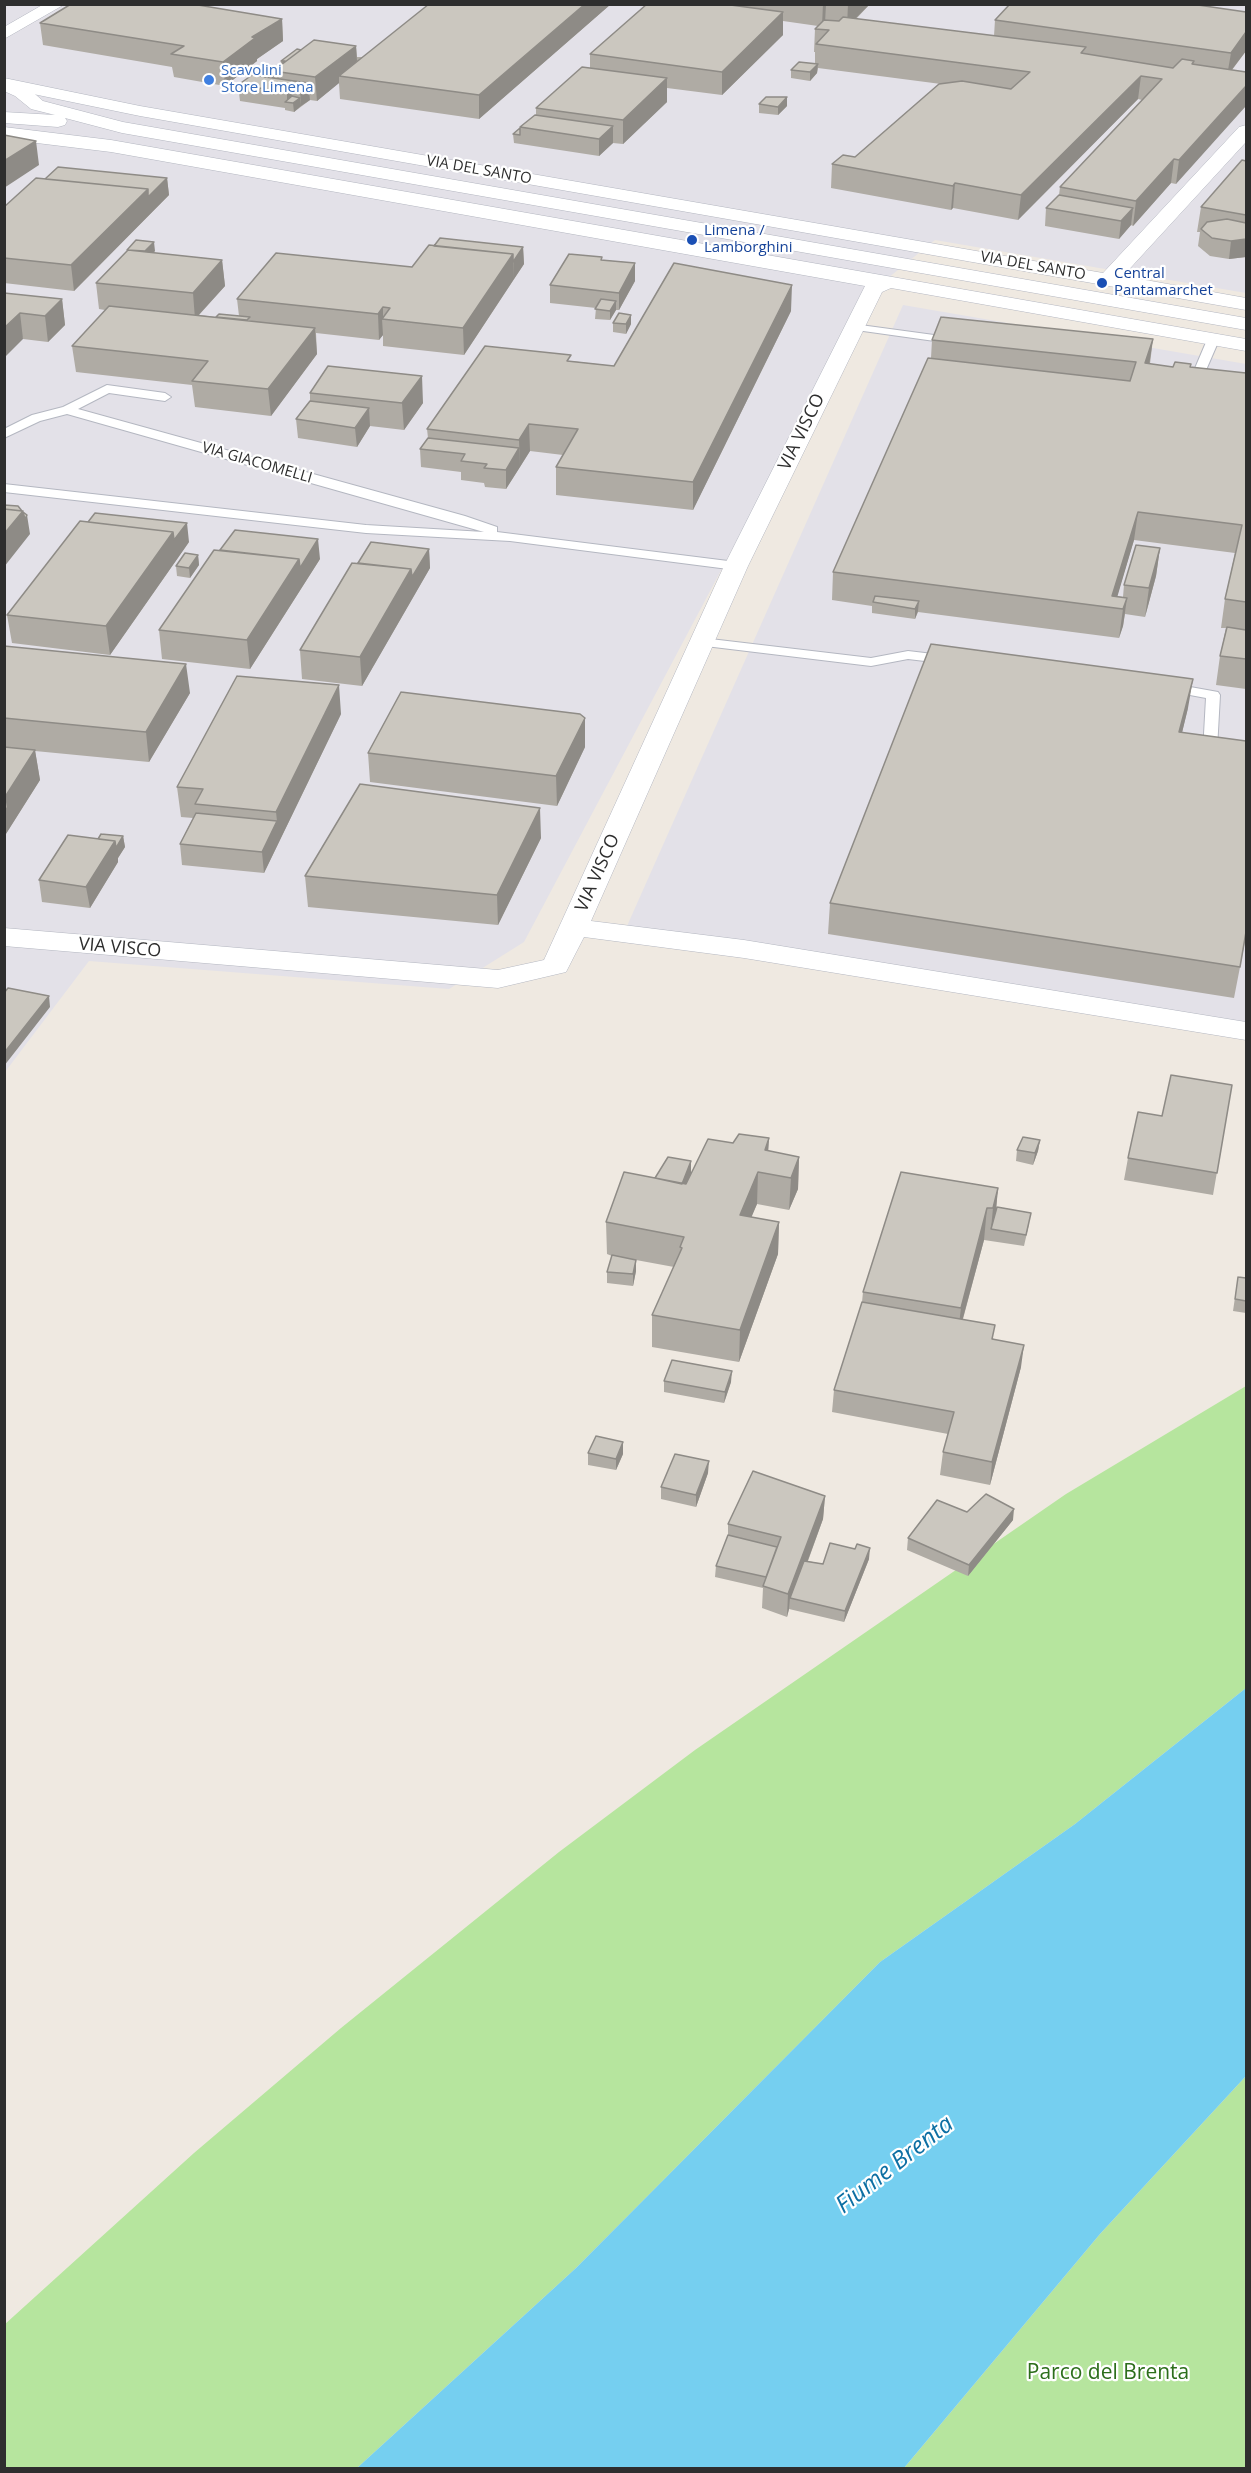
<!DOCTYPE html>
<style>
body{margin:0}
#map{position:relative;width:1251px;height:2473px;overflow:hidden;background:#efe9e1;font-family:"Open Sans",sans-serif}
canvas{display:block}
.frame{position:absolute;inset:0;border:6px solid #2e2e2e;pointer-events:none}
</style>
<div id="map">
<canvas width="1251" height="2473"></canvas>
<div class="frame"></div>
</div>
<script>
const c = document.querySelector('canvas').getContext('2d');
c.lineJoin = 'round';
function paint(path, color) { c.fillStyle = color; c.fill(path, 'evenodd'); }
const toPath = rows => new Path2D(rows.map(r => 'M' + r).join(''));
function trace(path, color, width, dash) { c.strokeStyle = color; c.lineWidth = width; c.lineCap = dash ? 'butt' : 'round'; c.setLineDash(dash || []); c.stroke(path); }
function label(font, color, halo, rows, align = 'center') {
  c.font = font + ' "Open Sans",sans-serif'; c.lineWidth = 4.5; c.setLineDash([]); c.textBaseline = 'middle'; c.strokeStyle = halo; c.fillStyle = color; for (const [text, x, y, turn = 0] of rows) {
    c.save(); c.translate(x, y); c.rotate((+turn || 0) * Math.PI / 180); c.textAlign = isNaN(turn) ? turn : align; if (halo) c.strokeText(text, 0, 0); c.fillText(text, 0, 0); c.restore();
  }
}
const industrial = toPath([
 [5,5,1246,5,1246,293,935,240,867,295,524,942,449,989,89,961,5,1072],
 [903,305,1246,364,1246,1025,747,942,627,926]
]);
const green = toPath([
 [1246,1386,1246,1688,1075,1824,880,1962,576,2268,357,2468,5,2468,4,2325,194,2153,341,2028,559,1852,695,1750,1066,1494],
 [1246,2076,1246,2468,904,2468,1100,2234]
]);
const water = toPath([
 [1246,1688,1246,2076,1100,2234,904,2468,357,2468,576,2268,880,1962,1075,1824]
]);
const service = toPath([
 [853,324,956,338,962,341,956,344,849,329,849,325,853,324],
 [1213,337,1219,340,1203,377,1246,384,1246,390,1196,384,1190,380,1207,340,1213,337],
 [107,385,165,393,171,397,165,401,109,393,78,409,465,516,497,527,497,532,736,562,743,566,736,570,510,541,366,533,4,492,4,484,366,525,484,532,67,414,40,421,4,438,4,429,32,415,63,407,107,385],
 [702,638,871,658,908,651,950,656,957,660,950,664,908,659,871,666,697,645,695,642,697,639,702,638],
 [1168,683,1218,692,1220,695,1217,749,1246,753,1246,761,1205,755,1203,752,1206,698,1163,690,1161,687,1168,683]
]);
const minor = toPath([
 [4,78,140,106,1103,273,1239,127,1246,125,1246,142,1123,276,1246,298,1246,310,140,116,4,88,4,78],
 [4,127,111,140,1246,339,1246,351,891,288,882,292,748,566,591,921,744,940,1246,1022,1246,1040,744,958,584,937,566,972,498,988,4,946,4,928,498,970,544,960,724,566,865,286,111,152,4,139,4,127]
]);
const tertiary = toPath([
 [44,4,65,4,4,39,4,27,44,4],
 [4,79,28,88,43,101,123,122,1246,318,1246,330,122,133,65,118,67,121,65,125,58,127,4,123,4,112,55,115,31,109,15,96,4,91,4,79]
]);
const wall = toPath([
 [611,4,479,119,340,99,339,83,317,101,310,100,294,112,285,110,285,108,240,101,238,85,264,77,281,64,281,61,301,50,356,46,357,57,362,57],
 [647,4,870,4,856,19,994,36,995,20,1246,12,1246,51,1232,70,1176,184,1171,183,1133,226,1131,225,1119,239,1045,226,1046,208,1059,195,1060,187,1142,100,1138,99,1018,220,953,208,951,210,831,188,832,164,855,157,941,84,818,68,817,73,810,81,791,78,791,70,815,64,815,52,814,52,815,29,818,26,783,21,783,35,722,95,667,88,667,102,623,144,613,143,599,156,514,143,513,134,520,128,520,127,536,115,536,108,590,68,590,54],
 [282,19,283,41,257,59,257,61,225,86,174,77,172,67,43,45,40,23],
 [787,97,787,106,778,115,759,113,759,104],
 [1246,161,1246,257,1229,259,1210,256,1198,246,1200,232,1197,232,1201,207],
 [167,178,169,195,74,291,4,283,4,207,45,179],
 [434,246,523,247,524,264,464,355,383,346,383,335,379,340,316,333,317,354,271,416,195,407,192,385,76,372,72,346,105,310,99,309,96,283,127,251,127,250,155,251,153,253,222,260,225,286,199,315,216,317,239,316,237,299,412,267],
 [602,260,635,263,635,281,619,310,616,310,610,320,595,319,596,308,550,303,550,285],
 [4,293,62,299,65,325,48,342,23,339],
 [791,311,693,510,556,495,556,467,563,455,530,451,506,489,485,487,484,483,461,480,461,472,421,467,420,449,428,438,427,429,571,361,614,366],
 [631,315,631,324,626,334,613,332,613,323],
 [1153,339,1150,364,1173,367,1191,364,1191,367,1246,373,1246,689,1216,685,1220,656,1226,628,1221,628,1225,599,1235,553,1134,540,1117,596,1123,597,1124,585,1160,548,1156,576,1145,617,1125,614,1123,626,1119,638,918,612,915,619,872,613,872,606,832,600,833,572,931,358,932,340],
 [310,393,423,403,404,430,370,426,357,447,298,438,296,419,310,401],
 [189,542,110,655,12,643,7,615],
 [429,549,430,568,362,686,302,679,300,650,358,563],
 [198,555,199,565,190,578,177,576,176,566],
 [320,559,250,669,162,659,159,630],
 [4,646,190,693,149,762,35,751,40,780,4,837],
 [1188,708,1182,732,1246,936,1234,998,828,934,830,903],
 [341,714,264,873,182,865,180,844,193,818,181,817,177,787],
 [585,718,585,747,557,806,370,782,368,753],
 [123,836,125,847,118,858,118,862,90,908,42,902,39,880,98,839],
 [541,838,498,925,308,907,305,876],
 [1232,1085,1213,1195,1124,1180,1128,1158,1162,1116],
 [769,1138,768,1151,799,1157,798,1189,789,1210,757,1204,751,1217,779,1222,778,1254,739,1362,652,1347,652,1315,674,1267,636,1260,636,1271,633,1286,607,1283,607,1272,612,1256,607,1254,606,1222,655,1178,691,1173,687,1183,733,1143],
 [1040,1140,1038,1151,1033,1165,1016,1161,1017,1150],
 [998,1188,996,1211,1029,1224,1024,1246,984,1240,963,1319,994,1339,1021,1367,990,1485,940,1475,943,1452,948,1434,832,1412,834,1390,862,1302,863,1292],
 [1238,1277,1246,1278,1246,1313,1233,1311],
 [664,1381,731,1382,724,1403,664,1392],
 [623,1442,623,1454,616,1470,588,1465,588,1453],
 [708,1473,696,1507,661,1499,661,1487],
 [825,1496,823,1519,808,1561,823,1564,869,1559,844,1622,789,1609,787,1617,762,1608,763,1588,715,1577,716,1566,728,1535,728,1524],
 [1013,1520,968,1576,907,1550,908,1538]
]);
const shadedWall = toPath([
 [585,4,611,4,479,119,479,95],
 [823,4,826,4,825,23,822,26],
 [848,4,870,4,847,27],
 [783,12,783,35,722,95,722,72],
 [282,19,283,41,257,59,257,61,225,86,223,62,252,37],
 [1246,32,1246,51,1227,76,1231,53],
 [356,46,357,61,362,57,339,76,339,83,317,101,315,77],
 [818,64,817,73,810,81,810,72],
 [1141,76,1138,99,1018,220,1021,195],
 [667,78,667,102,623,144,623,120],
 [308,83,310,100,301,106,300,90],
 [1246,86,1246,106,1176,184,1179,160],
 [292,89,293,103,287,102,287,92],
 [787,97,787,106,778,115,778,107],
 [300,98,301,106,294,112,293,103],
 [613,126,613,143,599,156,599,139],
 [36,141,39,165,4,188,4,161],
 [1174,159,1171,183,1133,226,1136,201],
 [167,178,169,195,74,291,71,265,148,189],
 [955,183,953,208,951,210,953,186],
 [1133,208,1131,225,1119,239,1121,221],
 [1246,239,1246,257,1229,259,1231,241],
 [154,242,155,251,146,260,145,251],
 [523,247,524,264,514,279,513,262],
 [513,254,514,279,464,355,463,328],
 [222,260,225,286,195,319,193,293],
 [635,263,635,281,619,310,619,293],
 [792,285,791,311,693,510,693,482],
 [62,299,65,325,48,342,45,316],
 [616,301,616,310,610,320,610,311],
 [383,307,383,320,382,319,383,335,379,340,378,314],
 [20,313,23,339,4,358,4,328],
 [631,315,631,324,626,334,626,324],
 [315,328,317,354,271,416,268,389],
 [1153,339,1149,366,1145,363],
 [422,376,423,403,404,430,402,403],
 [369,408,370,426,357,447,355,428],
 [529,424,530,451,520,467,519,440],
 [519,448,520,467,506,489,506,470],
 [23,511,25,519,27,515,30,534,4,567,4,534],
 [1138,512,1134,540,1114,608,1112,596],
 [187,523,189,542,110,655,106,626,173,532],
 [318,539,320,559,250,669,247,640,299,559],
 [1160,548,1156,576,1145,617,1149,588],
 [429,549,430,568,362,686,360,657,411,569],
 [198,555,199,565,190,578,189,568],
 [1127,598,1123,626,1119,638,1123,609],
 [919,601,918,611,915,619,915,609],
 [186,664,190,693,149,762,146,732],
 [1193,679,1188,708,1175,762,1179,732],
 [339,685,341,714,264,873,262,852,277,821,276,812],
 [585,718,585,747,557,806,556,776],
 [35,750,40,780,4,837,4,811,7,807,5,797],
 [540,808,541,838,498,925,497,895],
 [123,836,125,847,118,858,118,862,90,908,86,887,115,841],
 [49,996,50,1007,4,1066,4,1053],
 [769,1138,767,1170,765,1150],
 [1040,1140,1038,1151,1033,1165,1035,1153],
 [799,1157,798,1189,789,1210,791,1178],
 [691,1161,691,1173,679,1203,679,1192],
 [758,1172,757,1204,739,1247,740,1215],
 [998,1188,995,1220,991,1229,993,1208],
 [987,1208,984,1240,957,1340,961,1308],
 [779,1222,778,1254,739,1362,740,1330],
 [636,1260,636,1271,633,1286,633,1274],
 [1024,1345,1021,1367,990,1485,992,1462],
 [732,1371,731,1382,724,1403,725,1392],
 [623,1442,623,1454,616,1470,616,1459],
 [709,1461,708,1473,696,1507,696,1495],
 [825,1496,823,1519,794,1598,790,1598,789,1609,787,1617,788,1594],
 [1014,1509,1013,1520,968,1576,969,1565],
 [870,1548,869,1559,844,1622,845,1611]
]);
const building = toPath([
 [71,4,192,4,282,19,252,37,255,38,223,62,171,54,184,46,40,23,71,4],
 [429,4,585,4,479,95,339,76,429,4],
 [647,4,723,4,783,12,722,72,590,54,647,4],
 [1010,4,1191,4,1246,12,1246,32,1231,53,995,20,1010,4],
 [843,17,1086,47,1081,53,1173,68,1182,59,1194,61,1192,64,1246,72,1246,86,1179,160,1174,159,1136,201,1060,187,1162,79,1141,76,1021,195,955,183,953,186,832,164,843,155,855,157,939,84,962,81,1011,89,1030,72,816,44,829,30,815,29,824,20,839,21,843,17],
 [314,40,356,46,315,77,273,71,314,40],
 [297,49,301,50,273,71,273,78,264,77,285,61,281,61,297,49],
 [799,62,818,64,810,72,791,70,799,62],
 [582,67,667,78,623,120,536,108,582,67],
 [252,75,308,83,300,90,292,89,287,92,238,85,252,75],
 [292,96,300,98,293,103,285,102,292,96],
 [766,97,787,97,778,107,759,104,766,97],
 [535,115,613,126,599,139,520,127,535,115],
 [520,128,520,135,513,134,520,128],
 [4,135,36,141,4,161,4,135],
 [1242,160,1246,161,1246,215,1201,207,1242,160],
 [58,167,167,178,148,197,148,189,45,179,58,167],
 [36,178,148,189,71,265,4,258,4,207,36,178],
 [1059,195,1133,208,1121,221,1046,208,1059,195],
 [1227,219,1246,223,1246,239,1231,241,1212,238,1201,229,1207,222,1227,219],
 [440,238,523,247,513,262,513,254,434,246,440,238],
 [136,240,154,242,145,251,127,250,136,240],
 [429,245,513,254,463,328,382,319,390,308,383,307,378,314,237,299,276,253,412,267,429,245],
 [128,250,222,260,193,293,96,283,128,250],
 [569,254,602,257,601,260,635,263,619,293,550,285,569,254],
 [674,263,792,285,693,482,556,467,578,429,529,424,519,440,427,429,485,346,571,355,567,361,614,366,674,263],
 [4,293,62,299,45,316,20,313,4,328,4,293],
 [601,299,616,301,610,311,595,309,601,299],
 [109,306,315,328,268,389,192,381,208,361,72,346,109,306],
 [619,313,631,315,626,324,613,323,619,313],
 [219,314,250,317,247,320,216,317,219,314],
 [941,317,1153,339,1145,363,1173,367,1175,362,1191,364,1190,367,1246,373,1246,602,1225,599,1242,525,1138,512,1112,596,1127,598,1123,609,833,572,928,358,1130,381,1136,362,932,340,941,317],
 [328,366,422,376,402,403,310,393,328,366],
 [310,401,369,408,355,428,296,419,310,401],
 [428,438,519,448,506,470,484,468,487,464,461,461,465,454,420,449,428,438],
 [4,505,18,506,22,511,4,509,4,505],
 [4,509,23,511,4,534,4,509],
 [23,512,27,515,25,519,23,512],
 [95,513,187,523,174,540,173,532,88,522,95,513],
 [80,521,173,532,106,626,7,615,80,521],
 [235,530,318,539,300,568,299,559,220,550,235,530],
 [371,542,429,549,412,577,411,569,358,563,371,542],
 [1136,545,1160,548,1149,588,1124,585,1136,545],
 [214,550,299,559,247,640,159,630,214,550],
 [185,553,198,555,189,568,176,566,185,553],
 [352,563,411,569,360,657,300,650,352,563],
 [875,596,919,601,915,609,873,602,875,596],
 [1227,627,1246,630,1246,659,1220,656,1227,627],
 [931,644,1193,679,1179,732,1246,741,1246,932,1240,967,830,903,931,644],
 [4,646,186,664,146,732,4,718,4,646],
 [237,676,339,685,276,812,195,804,203,789,177,787,237,676],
 [401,692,580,714,585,718,556,776,368,753,401,692],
 [4,747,35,750,5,797,4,797,4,747],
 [360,784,540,808,497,895,305,876,360,784],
 [196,813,277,821,262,852,180,844,196,813],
 [101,834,123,836,116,848,115,841,98,839,101,834],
 [68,835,115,841,86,887,39,880,68,835],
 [8,988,49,996,4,1053,4,993,8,988],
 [1171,1075,1232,1085,1217,1173,1128,1158,1138,1112,1162,1116,1171,1075],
 [739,1134,769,1138,765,1150,799,1157,791,1178,758,1172,740,1215,779,1222,740,1330,652,1315,682,1248,680,1247,684,1237,606,1222,624,1172,686,1184,708,1139,733,1143,739,1134],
 [1023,1137,1040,1140,1035,1153,1017,1150,1023,1137],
 [668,1157,691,1161,682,1184,655,1178,668,1157],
 [901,1172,998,1188,993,1208,987,1208,961,1308,863,1292,901,1172],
 [997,1207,1031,1213,1026,1235,991,1229,997,1207],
 [612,1255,636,1260,633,1274,607,1272,612,1255],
 [1238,1277,1246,1278,1246,1301,1235,1299,1238,1277],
 [862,1302,995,1325,992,1339,1024,1345,992,1462,943,1452,954,1412,834,1390,862,1302],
 [672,1360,732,1371,725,1392,664,1381,672,1360],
 [596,1436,623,1442,616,1459,588,1453,596,1436],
 [675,1454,709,1461,696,1495,661,1487,675,1454],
 [753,1471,825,1496,788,1594,763,1586,781,1537,728,1524,753,1471],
 [986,1494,1014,1509,969,1565,908,1538,937,1500,967,1512,986,1494],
 [728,1535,777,1547,766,1577,716,1566,728,1535],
 [830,1543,855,1549,857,1544,870,1548,845,1611,790,1598,804,1561,823,1564,830,1543]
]);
const markers = [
 [209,80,6,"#3f7fe0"],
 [692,240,6,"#1a4fb4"],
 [1102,283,6,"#1a4fb4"]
];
const farShopnames = [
 ["Scavolini",221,71],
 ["Store Limena",221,88]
];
const farStreetnames = [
 ["VIA DEL SANTO",479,170,10],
 ["VIA DEL SANTO",1033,266,10],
 ["VIA GIACOMELLI",257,463,16]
];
const farTransitnames = [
 ["Limena /",704,231],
 ["Lamborghini",704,248],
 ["Central",1114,274],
 ["Pantamarchet",1114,291]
];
const streetNames = [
 ["VIA VISCO",802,432,-64],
 ["VIA VISCO",598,873,-66],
 ["VIA VISCO",120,948,5]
];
const nearParknames = [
 ["Parco del Brenta",1108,2373]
];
const nearWaternames = [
 ["Fiume Brenta",895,2165,-38]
];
paint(industrial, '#e3e1e8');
paint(green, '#b6e59e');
paint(water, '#75cff0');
trace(service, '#b4b7c1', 2);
trace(minor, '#b4b7c1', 1);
trace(tertiary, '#b4b7c1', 1);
paint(service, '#fff');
paint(minor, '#fff');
paint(tertiary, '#fff');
paint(wall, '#afaba4');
paint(shadedWall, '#8e8b86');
paint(building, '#cbc7bf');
trace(building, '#8e8b86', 1.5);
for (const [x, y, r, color] of markers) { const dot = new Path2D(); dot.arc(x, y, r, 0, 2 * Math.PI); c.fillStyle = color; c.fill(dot); trace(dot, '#fff', 2); }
label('15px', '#366cbe', '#fff', farShopnames, 'left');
label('15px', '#2e2e2e', '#fff', farStreetnames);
label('15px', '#164399', '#fff', farTransitnames, 'left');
label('18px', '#2e2e2e', '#fff', streetNames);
label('21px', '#2c6e1b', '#fff', nearParknames);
label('italic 24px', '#0d6fa3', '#fff', nearWaternames);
</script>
